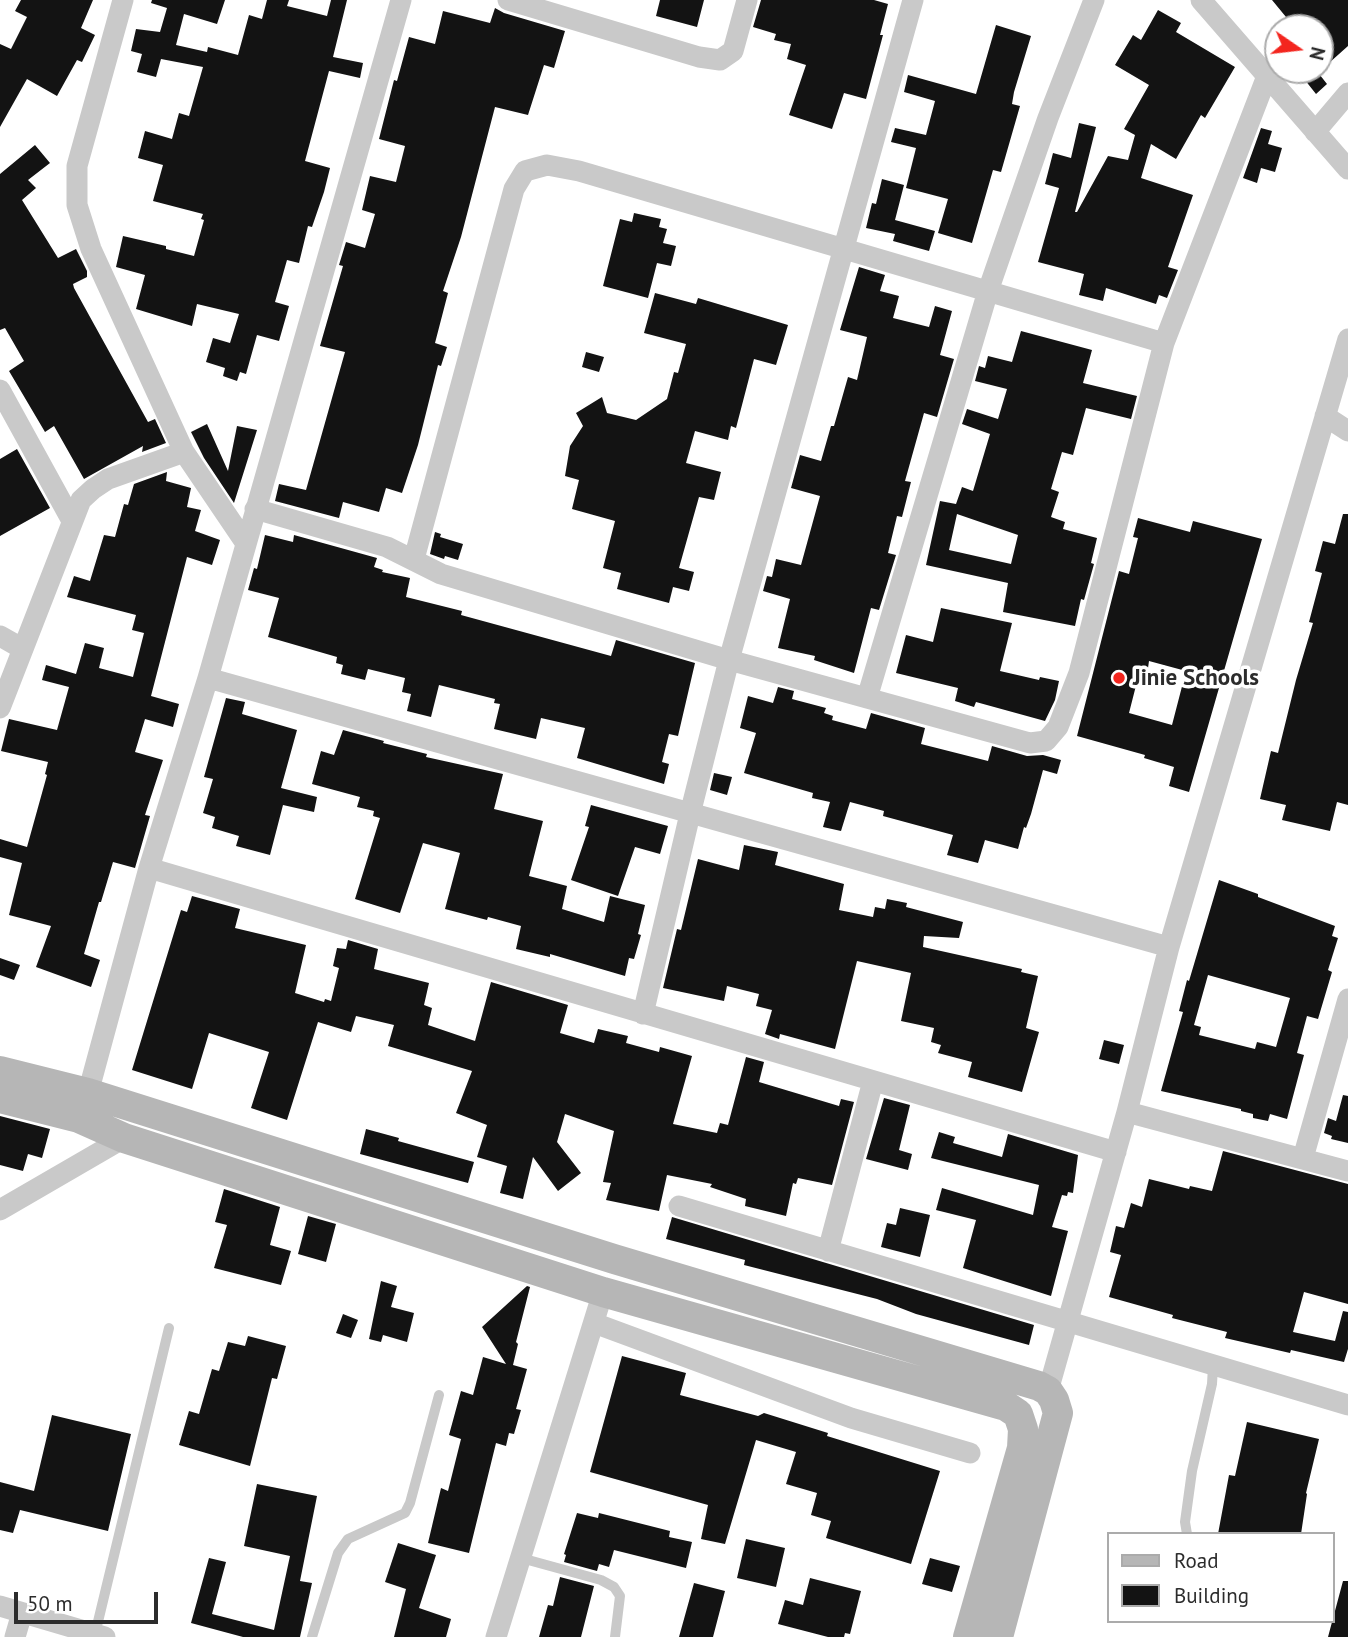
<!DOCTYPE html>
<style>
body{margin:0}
#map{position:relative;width:1348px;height:1637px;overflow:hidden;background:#fff;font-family:"PT Sans",sans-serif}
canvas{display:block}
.legend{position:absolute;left:1107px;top:1532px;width:228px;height:91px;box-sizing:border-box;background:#fff;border:2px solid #ababab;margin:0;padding:9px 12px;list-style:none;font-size:21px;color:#2c2c2c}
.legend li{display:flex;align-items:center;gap:14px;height:35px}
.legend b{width:35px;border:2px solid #ababab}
.north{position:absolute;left:1264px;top:14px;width:70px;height:70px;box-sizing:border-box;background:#fff;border:2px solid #ababab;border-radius:50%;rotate:104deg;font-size:19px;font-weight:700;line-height:28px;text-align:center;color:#2c2c2c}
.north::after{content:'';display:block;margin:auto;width:24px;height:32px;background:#f3251e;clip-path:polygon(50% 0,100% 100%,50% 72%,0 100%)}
.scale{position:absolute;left:14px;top:1592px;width:144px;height:32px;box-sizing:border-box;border:4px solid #2c2c2c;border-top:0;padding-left:9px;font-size:21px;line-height:24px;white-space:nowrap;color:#2c2c2c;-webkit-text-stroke:5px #fff;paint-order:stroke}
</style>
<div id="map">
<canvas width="1348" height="1637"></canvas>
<ul class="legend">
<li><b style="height:9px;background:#b6b6b6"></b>Road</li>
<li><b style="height:19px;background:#131313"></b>Building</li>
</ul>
<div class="north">N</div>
<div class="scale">50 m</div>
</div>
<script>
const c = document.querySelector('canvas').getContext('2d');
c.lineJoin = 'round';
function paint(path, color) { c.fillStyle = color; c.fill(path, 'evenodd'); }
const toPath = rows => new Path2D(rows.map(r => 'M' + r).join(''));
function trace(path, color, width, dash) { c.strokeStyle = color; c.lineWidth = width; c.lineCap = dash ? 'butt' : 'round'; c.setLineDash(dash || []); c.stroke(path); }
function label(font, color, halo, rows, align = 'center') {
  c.font = font + ' "PT Sans",sans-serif'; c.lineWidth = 7; c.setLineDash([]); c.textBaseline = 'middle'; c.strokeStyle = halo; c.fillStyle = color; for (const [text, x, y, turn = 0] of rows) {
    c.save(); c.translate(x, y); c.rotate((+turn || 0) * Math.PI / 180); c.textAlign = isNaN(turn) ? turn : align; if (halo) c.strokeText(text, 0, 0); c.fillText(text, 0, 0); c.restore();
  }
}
const building = toPath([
 [21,0,93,0,81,28,95,35,82,62,77,60,57,96,27,79,0,127,0,44,11,49,27,17,15,11],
 [152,0,225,0,217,24,184,14,176,45,207,52,208,47,238,55,249,15,262,19,267,0,289,0,287,6,327,16,331,0,347,0,333,57,363,63,360,78,329,71,305,161,330,168,324,192,312,227,308,226,299,263,287,260,275,302,289,306,279,341,257,335,246,374,240,372,237,381,223,376,225,368,206,362,213,338,230,343,239,314,197,304,192,326,136,309,145,275,116,267,123,236,166,246,166,249,194,256,204,220,201,219,203,214,153,201,163,165,138,158,145,131,172,139,179,113,189,116,203,67,161,59,156,77,137,72,142,54,131,51,136,29,160,32,167,8,151,3],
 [660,0,704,0,697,27,656,16],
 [761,0,874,0,888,4,880,35,883,35,866,99,844,93,832,129,789,115,806,65,787,59,791,44,774,40,776,34,753,27],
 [1272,0,1348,0,1348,46,1320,71,1320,28,1273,28,1286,17],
 [495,8,504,13,565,31,554,68,544,65,528,115,495,107,461,237,443,291,448,293,435,343,447,347,441,366,438,365,418,445,402,493,386,488,379,512,343,502,339,518,275,501,279,484,306,490,345,352,320,346,343,266,339,265,346,242,365,248,375,214,362,210,370,176,396,182,405,146,379,139,394,80,397,81,409,37,435,44,443,11,490,23],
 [1158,10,1181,23,1176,32,1235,67,1205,118,1201,115,1176,159,1151,144,1141,178,1193,195,1168,267,1178,270,1167,298,1159,295,1156,304,1106,288,1103,301,1079,295,1084,274,1038,262,1059,188,1045,184,1053,153,1071,158,1079,123,1096,127,1075,212,1077,212,1108,156,1128,160,1135,135,1124,129,1149,85,1115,65,1133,35,1141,40],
 [996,25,1031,36,1014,92,1012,104,1020,106,1001,172,993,170,972,243,938,233,948,199,906,188,916,148,891,142,895,128,926,135,935,101,904,92,908,75,976,94],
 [1297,70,1316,70,1327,84,1316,94],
 [1261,128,1272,131,1268,144,1282,148,1275,172,1261,168,1257,183,1243,178],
 [35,145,50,163,28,180,36,188,22,200,58,258,76,249,87,271,87,277,73,284,74,288,148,422,155,419,166,443,142,452,143,446,84,479,54,426,45,432,9,371,24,361,5,328,0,330,0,174],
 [882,179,904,185,895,220,935,231,929,251,893,241,895,234,866,228,872,203,876,204],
 [634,213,661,219,659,227,667,229,663,243,676,246,671,266,657,263,648,298,603,286,620,219,632,222],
 [859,267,885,275,880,291,899,296,893,318,929,327,935,306,952,311,940,355,954,359,937,417,924,413,905,481,911,482,902,517,897,516,888,553,896,555,879,610,871,608,854,673,814,660,815,656,778,648,790,599,763,591,767,576,772,577,776,559,801,565,820,496,791,488,800,455,821,461,831,426,834,426,848,377,857,380,867,337,840,330],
 [655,293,696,304,698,298,788,325,776,365,754,359,736,428,731,426,728,440,695,431,686,463,721,472,714,500,699,497,679,568,694,572,689,591,673,587,669,603,617,589,621,573,603,568,615,521,572,509,579,480,565,476,570,446,583,426,576,413,602,397,607,413,636,420,667,399,674,372,678,373,686,344,644,333],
 [1021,331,1092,350,1083,383,1137,396,1131,419,1086,408,1073,455,1062,452,1051,489,1059,492,1051,517,1065,522,1063,529,1097,538,1091,563,1094,564,1084,600,1081,599,1075,626,1003,612,1008,583,926,565,940,501,956,504,962,487,973,491,990,434,962,424,967,409,998,419,1007,389,975,381,979,366,985,368,988,356,1012,362],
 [957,514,1018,535,1011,564,949,550],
 [586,352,604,357,599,372,582,367],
 [207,424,228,471,237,426,257,430,234,503,204,458,191,432],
 [17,449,50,508,0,536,0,459],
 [167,472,166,481,191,488,187,507,201,510,195,531,220,540,212,565,187,557,151,696,179,704,173,727,145,719,135,752,163,760,145,815,150,816,135,868,113,862,101,902,99,902,84,954,100,960,91,987,36,967,51,926,9,915,22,863,0,857,0,839,27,847,47,775,45,774,48,762,1,751,9,719,57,730,69,687,42,680,46,665,76,674,85,643,104,648,99,668,133,677,144,633,132,630,136,615,67,597,74,576,90,581,104,535,115,537,124,504,128,505,134,484],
 [1343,514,1348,514,1348,805,1337,802,1330,831,1282,820,1286,805,1260,799,1271,751,1278,753,1296,680,1313,623,1309,622,1322,573,1315,571,1323,541,1335,544],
 [1138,518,1190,532,1193,521,1262,539,1189,792,1169,786,1174,767,1144,758,1145,755,1077,736,1119,571,1129,574,1138,538,1133,537],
 [1149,661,1186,671,1172,725,1129,713,1141,666,1148,668],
 [435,532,441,534,440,537,463,544,458,560,445,556,444,559,430,554],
 [265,535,293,542,294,535,377,558,374,567,383,570,382,572,410,578,406,597,462,611,461,615,611,656,616,640,695,663,678,736,669,734,662,762,669,764,664,784,577,758,585,728,541,718,536,739,494,729,500,704,494,703,495,699,439,685,431,717,407,711,411,694,402,692,405,678,368,669,365,680,341,674,343,665,336,663,337,657,268,637,279,598,248,590,254,568,257,569],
 [941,608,1012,623,1000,671,1039,680,1040,677,1059,681,1055,700,1045,721,976,702,974,707,955,701,958,688,896,673,906,635,933,642],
 [778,687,794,691,792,699,826,708,824,713,833,716,832,720,866,729,871,713,925,728,921,744,988,761,992,746,1027,756,1043,755,1061,760,1057,774,1043,770,1031,814,1026,828,1024,827,1018,849,985,840,978,863,947,855,953,835,883,816,884,811,850,802,841,831,823,827,830,802,812,798,813,793,744,773,756,733,740,728,748,696,773,703],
 [226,698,245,702,242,714,297,730,281,788,317,797,314,812,283,805,270,855,236,846,239,836,212,828,215,817,203,813,213,779,204,777],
 [343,730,384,741,383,743,427,754,426,757,503,774,494,809,543,821,529,876,567,886,562,909,604,922,610,896,645,905,638,934,641,935,634,959,629,958,625,976,550,954,550,957,516,949,521,926,488,917,487,920,445,909,460,853,423,843,400,913,355,899,380,818,373,816,374,811,357,807,360,797,312,784,321,751,334,755],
 [714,773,732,777,727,795,710,790],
 [591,805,668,826,660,854,635,847,618,896,571,880,589,827,585,826],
 [744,845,778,852,775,865,844,884,839,910,873,917,875,907,885,909,887,899,907,903,906,907,963,922,959,938,924,936,923,947,1022,969,1021,972,1038,976,1026,1028,1039,1032,1022,1092,968,1077,972,1062,938,1053,941,1045,931,1042,934,1028,901,1021,911,973,857,961,835,1049,780,1034,779,1039,765,1034,772,1010,756,1006,759,994,727,986,724,1001,663,988,677,929,681,930,698,859,739,870],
 [1219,880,1258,894,1258,897,1335,926,1332,936,1338,938,1328,970,1332,972,1318,1019,1307,1016,1297,1053,1304,1055,1287,1119,1270,1114,1268,1121,1253,1118,1253,1114,1241,1111,1241,1109,1161,1091,1183,1012,1179,1011,1187,980,1189,981],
 [1208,975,1290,998,1276,1047,1257,1042,1255,1049,1199,1035,1201,1027,1194,1025],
 [192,896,240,909,235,928,306,945,295,993,324,1002,325,999,331,1001,339,968,333,966,337,948,346,949,348,940,378,949,374,969,429,983,424,1005,432,1008,428,1025,475,1041,491,982,568,1005,560,1033,594,1043,598,1029,628,1036,626,1043,659,1052,660,1047,692,1056,673,1124,717,1133,720,1123,728,1125,746,1057,764,1062,759,1082,839,1106,841,1099,854,1102,832,1185,798,1178,796,1184,793,1183,786,1216,745,1206,746,1199,710,1187,712,1184,667,1175,659,1211,606,1200,611,1183,603,1182,614,1131,565,1114,557,1142,581,1173,558,1191,533,1157,523,1199,500,1193,507,1166,477,1157,487,1125,456,1113,472,1071,388,1046,394,1025,356,1016,351,1032,318,1022,287,1120,251,1108,269,1052,209,1033,192,1089,132,1070,181,910,187,912],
 [0,958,20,965,14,980,0,975],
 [1104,1040,1124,1045,1119,1064,1099,1059],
 [1343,1095,1348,1096,1348,1143,1331,1139,1332,1136,1324,1133,1328,1118,1336,1121],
 [884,1098,910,1105,899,1150,912,1154,908,1170,866,1159],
 [0,1116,50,1129,42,1158,28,1154,23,1171,0,1165],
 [366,1129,399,1138,398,1141,474,1162,468,1183,360,1154],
 [939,1132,955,1137,953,1143,1002,1157,1008,1134,1078,1155,1073,1193,1068,1192,1067,1196,1062,1195,1052,1227,1068,1231,1051,1296,963,1268,976,1220,936,1210,942,1188,1033,1215,1039,1185,931,1158],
 [1223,1151,1348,1184,1348,1304,1304,1292,1293,1332,1335,1341,1343,1311,1348,1312,1348,1349,1344,1362,1291,1350,1290,1353,1225,1338,1227,1332,1172,1318,1173,1315,1109,1297,1121,1255,1110,1252,1116,1226,1124,1228,1131,1203,1142,1207,1149,1179,1189,1189,1190,1186,1212,1191],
 [224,1189,280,1207,270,1245,291,1251,281,1285,214,1268,227,1225,215,1222],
 [900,1208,930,1215,920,1257,881,1247,887,1223,896,1225],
 [308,1216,336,1224,326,1262,298,1254],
 [672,1217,1034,1325,1029,1345,916,1314,877,1299,744,1265,745,1260,666,1239],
 [381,1281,397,1286,391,1307,414,1313,407,1342,383,1335,381,1342,369,1339],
 [527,1286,530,1287,516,1342,518,1344,513,1365,527,1369,516,1409,521,1410,514,1434,509,1433,506,1446,496,1443,469,1553,428,1543,441,1488,448,1491,461,1439,449,1435,461,1391,473,1395,483,1357,506,1364,482,1327],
 [343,1314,358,1320,351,1338,336,1333],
 [248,1336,286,1346,277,1379,272,1378,250,1466,179,1445,189,1411,199,1414,212,1369,219,1371,228,1342,245,1346],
 [622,1356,686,1373,680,1395,758,1416,764,1413,828,1433,827,1436,940,1471,911,1564,826,1538,831,1521,811,1515,817,1493,786,1484,796,1452,756,1440,725,1544,701,1539,708,1505,590,1472],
 [52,1415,131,1434,108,1531,20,1510,13,1533,0,1530,0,1482,34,1491],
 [1247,1422,1319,1439,1306,1493,1307,1494,1301,1534,1218,1534,1229,1475,1235,1476],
 [257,1484,317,1496,300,1581,312,1583,300,1637,243,1637,191,1623,209,1558,226,1562,212,1614,274,1630,290,1556,244,1546],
 [577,1513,598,1518,599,1513,670,1531,669,1537,692,1542,686,1568,614,1550,609,1567,599,1564,597,1571,564,1562,566,1555,564,1554],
 [746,1539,785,1548,776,1587,737,1578],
 [398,1543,436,1555,419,1608,451,1619,446,1637,394,1637,406,1589,385,1582],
 [930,1558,960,1566,952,1592,922,1584],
 [560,1577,594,1586,581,1637,539,1637,548,1605,553,1606],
 [810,1578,861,1591,850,1634,845,1633,844,1637,828,1637,778,1624,785,1600,803,1605],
 [1343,1581,1348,1581,1348,1637,1328,1637],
 [694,1583,725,1591,713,1637,679,1637]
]);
const lane = toPath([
 [1187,1534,1185,1522,1192,1471,1212,1384,1213,1366],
 [521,1558,601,1580,614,1587,620,1596,615,1637],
 [95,1634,169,1328],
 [312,1637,338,1553,348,1539,405,1513,410,1503,439,1395]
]);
const street = toPath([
 [123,0,77,166,77,205,91,249,184,452,245,542],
 [508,0,699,57,720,60,733,51,747,0],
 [1201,0,1348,169],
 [1315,132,1348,93],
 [0,390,72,521],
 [1325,416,1348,431],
 [255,509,387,547,441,574,729,660,1030,743,1046,741,1058,727,1079,673,1164,343,1267,76],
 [414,559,514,189,525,171,547,165,579,171,1164,343],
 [0,636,23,649],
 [208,678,1169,947],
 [867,698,988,291,1048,118,1094,0],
 [0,708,81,500,93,489,108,479,184,452],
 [149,868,1116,1152],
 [643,1014,690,814,729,660,913,0],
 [88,1093,149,868,208,678,401,0],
 [1127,1112,1348,1171],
 [1303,1158,1348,999],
 [679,1206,1348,1405],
 [0,1210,124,1138],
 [828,1251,873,1081],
 [594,1323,851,1418,970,1453],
 [1048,1391,1127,1112,1169,947,1348,339],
 [0,1606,105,1637],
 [15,1637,22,1613],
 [496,1637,603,1292]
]);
const secondary = toPath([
 [0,1071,88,1093,614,1259,1039,1386,1048,1391,1054,1400,1058,1413,998,1637],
 [0,1098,79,1118,124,1138,603,1292,1006,1406,1018,1414,1023,1429,1022,1448,968,1637]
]);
const markers = [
 [1119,678,7,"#f3251e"]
];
const poiNames = [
 ["Jinie Schools",1133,678]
];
paint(building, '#131313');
trace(lane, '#c9c9c9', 10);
trace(street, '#c9c9c9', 21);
trace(secondary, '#b6b6b6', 30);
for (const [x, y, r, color] of markers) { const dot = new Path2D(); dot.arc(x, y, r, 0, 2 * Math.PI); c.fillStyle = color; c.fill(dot); trace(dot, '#fff', 2.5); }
label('bold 23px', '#2c2c2c', '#fff', poiNames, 'left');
</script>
